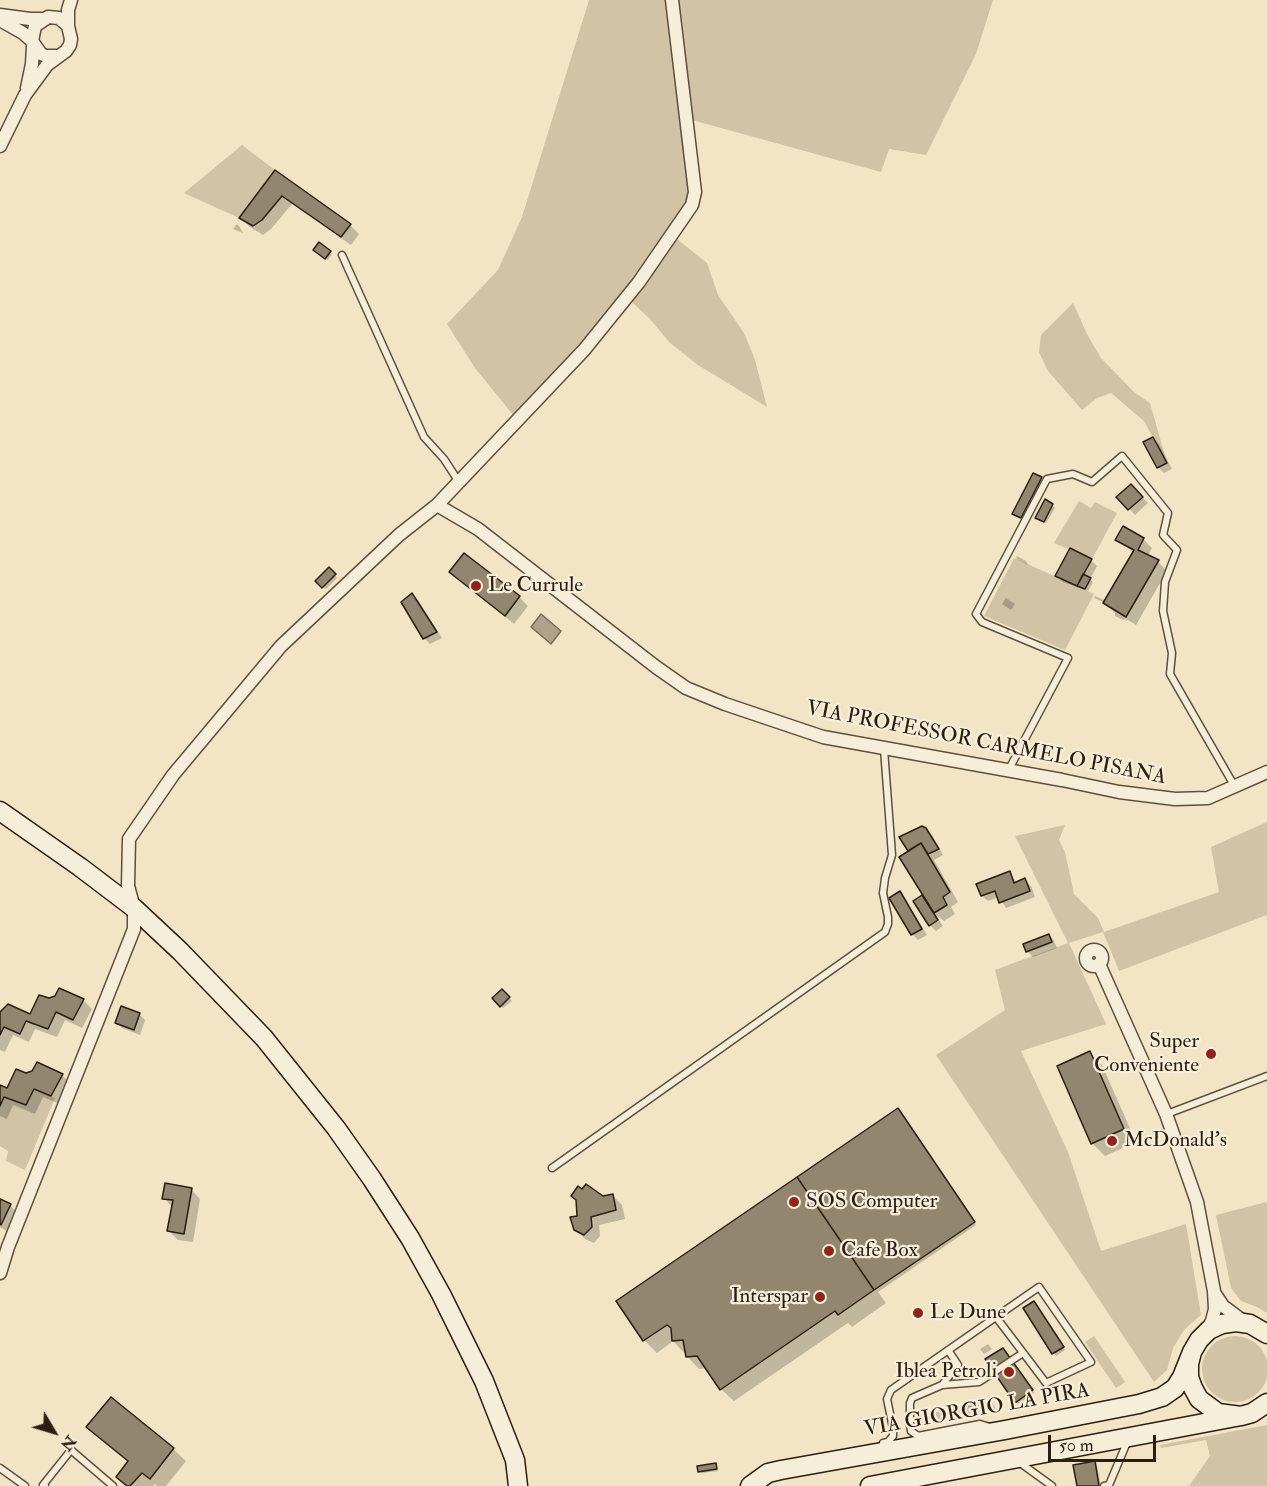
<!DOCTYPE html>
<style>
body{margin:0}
#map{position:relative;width:1267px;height:1486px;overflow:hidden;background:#f2e5c5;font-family:"IM FELL Double Pica",serif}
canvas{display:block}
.north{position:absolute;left:24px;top:1402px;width:60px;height:60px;-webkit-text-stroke:4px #f7eed9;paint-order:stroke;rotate:128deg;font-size:16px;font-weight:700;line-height:24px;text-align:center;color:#2c1f11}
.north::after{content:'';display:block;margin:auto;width:21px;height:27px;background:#2c1f11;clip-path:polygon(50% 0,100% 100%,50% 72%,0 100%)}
.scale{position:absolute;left:1048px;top:1435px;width:108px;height:27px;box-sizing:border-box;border:3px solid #2c1f11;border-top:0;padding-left:8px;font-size:18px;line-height:21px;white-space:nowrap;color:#2c1f11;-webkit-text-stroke:4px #f7eed9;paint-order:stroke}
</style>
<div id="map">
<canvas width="1267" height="1486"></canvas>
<div class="north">N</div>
<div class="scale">50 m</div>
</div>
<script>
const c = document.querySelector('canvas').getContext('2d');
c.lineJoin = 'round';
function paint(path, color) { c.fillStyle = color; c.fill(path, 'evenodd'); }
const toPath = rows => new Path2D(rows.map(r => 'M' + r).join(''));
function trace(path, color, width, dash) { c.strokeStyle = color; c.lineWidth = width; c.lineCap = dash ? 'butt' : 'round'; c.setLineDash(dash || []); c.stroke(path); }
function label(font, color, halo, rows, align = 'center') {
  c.font = font + ' "IM FELL Double Pica",serif'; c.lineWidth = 4.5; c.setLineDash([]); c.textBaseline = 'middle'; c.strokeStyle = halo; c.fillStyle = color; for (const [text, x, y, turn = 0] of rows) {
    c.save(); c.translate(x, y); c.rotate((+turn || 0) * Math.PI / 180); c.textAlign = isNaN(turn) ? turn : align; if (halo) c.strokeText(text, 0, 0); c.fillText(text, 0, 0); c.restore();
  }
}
const green = toPath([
 [589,0,666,0,689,186,688,198,686,207,641,270,599,322,514,416,475,368,447,324,498,270,522,217],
 [677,0,993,0,976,54,926,155,889,149,881,172,692,120],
 [242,145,275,170,239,218,184,193],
 [677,239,707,263,718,295,744,333,755,360,767,407,698,365,670,343,650,319,632,302],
 [1073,303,1087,334,1101,358,1134,392,1150,403,1167,463,1144,421,1111,393,1097,398,1082,410,1048,371,1039,352,1041,335],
 [1079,501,1091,508,1095,502,1117,513,1092,559,1054,543],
 [1014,558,1094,594,1065,650,984,616],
 [1267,822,1267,915,1119,971,1103,932,1069,943,1106,1024,1021,1051,1068,1152,1101,1251,1186,1224,1201,1315,1184,1330,1173,1348,1167,1370,1154,1382,936,1055,1005,1010,995,970,1068,943,1015,836,1065,825,1059,840,1065,852,1074,894,1098,918,1104,932,1219,892,1211,847],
 [34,1089,55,1098,25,1170,6,1161,8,1151,0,1146,0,1106,4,1097,26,1105],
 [1267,1202,1267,1313,1257,1307,1241,1301,1231,1288,1216,1215],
 [1094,1336,1125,1382,1116,1388,1085,1342],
 '1202 1369a33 33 0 1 1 66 0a33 33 0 1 1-66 0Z',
 [992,1402,996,1409,920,1424,920,1415],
 [1267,1425,1267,1486,1189,1486,1210,1456,1206,1440,1161,1448,1160,1445]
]);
const water = toPath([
 [541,614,561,631,551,644,531,627,541,614]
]);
const shadow = toPath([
 [275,172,350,225,359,234,351,245,292,204,271,229,263,235,250,227,241,218],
 [237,224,239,226,243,233,233,229],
 [330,252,332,254,328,260,317,253],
 [1153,439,1159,444,1172,469,1164,473,1158,467],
 [1041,478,1047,484,1027,522,1014,513],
 [1131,486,1148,503,1135,515,1119,497],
 [1052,505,1055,508,1046,523,1039,520],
 [1117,539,1143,539,1152,548,1148,556,1158,562,1167,571,1136,625,1128,620,1125,621,1127,618,1123,620,1115,616,1115,613,1109,607,1110,605,1094,598,1095,596,1106,601,1134,553],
 [1017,556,1026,561,1028,565,1018,560,1016,558],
 [1091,560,1097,566,1090,579,1093,582,1088,591,1063,582,1057,576],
 [329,569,337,578,326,589,317,581],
 [451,572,519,597,528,606,514,624],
 [412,595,418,600,442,638,430,644,424,638],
 [1006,598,1015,604,1011,610,1002,604],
 [925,829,932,835,943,855,934,860,958,902,951,907,955,914,944,921,935,914,943,926,936,931,930,925,922,897,928,902,910,851,901,837],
 [1009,872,1017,883,1025,880,1031,886,1035,897,1006,908,999,897,988,901,982,896,978,885],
 [900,893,905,899,927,935,918,940,912,934],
 [1049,935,1054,941,1057,948,1033,957,1027,951],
 [502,991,512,1001,503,1008,494,998],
 [83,1000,92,1009,82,1028,65,1020,57,1037,35,1029,29,1042,13,1035,5,1052,0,1050,0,1014,31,1016],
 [139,1014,145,1020,140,1035,122,1028,116,1023],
 [1090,1053,1102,1065,1136,1142,1105,1156,1092,1143,1059,1066],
 [26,1074,62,1075,71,1084,60,1104,43,1097,35,1114,13,1105,7,1119,0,1116,0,1086,8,1090],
 [900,1112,976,1225,878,1292,886,1303,852,1327,848,1323,734,1401,721,1389,707,1368,699,1369,673,1341,657,1353,644,1340,618,1302],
 [191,1189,200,1199,193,1242,178,1240,169,1231,173,1208,164,1198],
 [613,1196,622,1205,625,1219,599,1225,600,1236,594,1243,585,1239,575,1229,579,1217,602,1198],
 [0,1200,10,1205,19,1215,10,1233,0,1227],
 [1036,1305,1065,1350,1056,1356,1025,1309],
 [988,1344,992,1349,984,1354,980,1349],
 [1005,1352,1034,1393,1018,1404,1016,1402],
 [111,1399,173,1449,186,1461,166,1486,157,1486,155,1484,153,1486,127,1486,118,1477,129,1462,88,1427],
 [976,1400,979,1407,969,1408,967,1406,966,1401],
 [1095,1462,1097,1465,1101,1486,1078,1486],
 [715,1465,718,1471,702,1473,699,1471]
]);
const building = toPath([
 [275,170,351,224,341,237,282,196,262,220,253,226,239,218,275,170],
 [319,242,331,251,325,259,313,250,319,242],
 [1153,437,1167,463,1157,468,1143,442,1153,437],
 [1033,473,1042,477,1021,518,1012,514,1033,473],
 [1131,484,1143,497,1128,510,1116,497,1131,484],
 [1045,499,1053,504,1044,522,1035,518,1045,499],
 [1123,526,1144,538,1138,550,1159,560,1126,617,1103,603,1134,550,1115,540,1123,526],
 [1070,548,1092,559,1077,586,1055,576,1070,548],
 [464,553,520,596,505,616,449,572,464,553],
 [329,567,336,574,322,588,315,581,329,567],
 [1083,574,1091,578,1085,589,1077,586,1083,574],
 [412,593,437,632,423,639,401,602,412,593],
 [922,826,926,828,939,849,928,854,921,843,908,851,899,837,922,826],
 [921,843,950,892,943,897,947,905,934,913,899,857,921,843],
 [1010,871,1014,883,1025,878,1030,891,999,903,995,891,981,896,976,884,1010,871],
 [900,891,922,929,911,935,889,898,900,891],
 [922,895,938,920,929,926,913,901,922,895],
 [1049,934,1052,942,1026,952,1023,944,1049,934],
 [59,988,84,999,73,1020,56,1012,48,1029,26,1021,20,1034,4,1027,0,1035,0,1012,8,1004,30,1014,39,995,49,998,55,996,59,988],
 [502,989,510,997,500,1007,492,998,502,989],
 [121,1006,140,1013,134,1030,115,1023,121,1006],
 [1090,1051,1124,1129,1091,1144,1057,1066,1090,1051],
 [37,1062,63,1074,51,1096,34,1089,26,1105,4,1097,0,1106,0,1085,7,1088,16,1069,26,1073,32,1071,37,1062],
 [898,1108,975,1222,874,1290,797,1177,898,1108],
 [797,1177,874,1290,838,1315,835,1311,720,1390,697,1356,686,1357,683,1340,672,1341,671,1328,667,1325,643,1341,616,1301,797,1177],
 [165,1183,192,1188,184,1234,167,1231,173,1200,162,1199,165,1183],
 [586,1184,603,1196,613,1194,616,1210,591,1217,592,1227,584,1235,574,1230,570,1217,577,1216,576,1200,571,1196,578,1186,582,1189,586,1184],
 [0,1199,11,1204,1,1225,0,1224,0,1199],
 [1034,1301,1064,1347,1052,1354,1023,1308,1034,1301],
 [1003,1348,1033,1390,1015,1403,985,1359,1003,1348],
 [111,1397,174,1448,150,1479,142,1473,130,1486,127,1486,116,1477,128,1461,86,1427,111,1397],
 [1095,1461,1099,1486,1077,1486,1073,1465,1095,1461],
 [716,1463,717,1469,698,1472,697,1466,716,1463]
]);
const lane = toPath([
 [342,255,424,437,444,459,459,482],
 [1008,771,1068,658,982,622,976,614,1047,479,1073,474,1092,482,1122,456,1168,513,1163,535,1177,550,1165,582,1163,611,1172,653,1170,674,1235,787],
 [1167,1114,1267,1076],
 [552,1168,885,932,888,924,888,917,883,893,885,878,892,855,884,749],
 [942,1385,958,1365,948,1350],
 [990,1427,980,1424,918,1436,911,1431,910,1425,910,1403,912,1398,942,1385,979,1382,1023,1353],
 [883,1443,888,1442,893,1436,893,1428,887,1399,891,1390,1013,1305,1039,1287,1091,1362,1046,1383,996,1317],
 [1019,1462,1052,1486],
 [0,1468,25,1486],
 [45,1486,43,1485,71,1450,113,1486],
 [1104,1486,1109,1485,1128,1440]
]);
const street = toPath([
 [0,15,30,19,43,19],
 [0,20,23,33,32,41],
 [68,26,68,10,71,0],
 [27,88,32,64,33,46],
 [0,146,25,95,47,65,66,51,70,45,71,39,68,26,59,18,48,17,35,26,32,41,41,54,46,56,57,56],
 [437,505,478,529,656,667,686,688,725,704,823,737,1062,780,1119,792,1175,799,1208,798,1267,772],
 '1086 958a8 8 0 1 1 16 0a8 8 0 1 1-16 0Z',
 [1099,964,1166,1114,1197,1202,1214,1291,1215,1309,1212,1321,1205,1333],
 [0,1273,8,1247,134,929,134,908,128,886,129,839,173,775,281,646,399,535,437,505,584,350,639,282,692,205,695,192,672,0],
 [1215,1294,1223,1306,1243,1321]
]);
const secondary = toPath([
 [0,811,80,867,134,908,180,951,264,1038,336,1128,372,1179,410,1238,441,1294,484,1381,515,1460,518,1486],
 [1267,1334,1250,1324,1236,1322,1222,1324,1209,1330,1199,1340,1192,1352,1189,1364,1189,1377,1193,1388,1199,1399,1218,1413,1241,1416,1252,1413,1267,1403],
 [750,1486,768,1473,781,1470,1005,1430,1139,1404,1162,1397,1175,1388,1182,1377,1192,1352],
 [870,1486,1241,1416]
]);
const markers = [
 [476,586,6,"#8f2418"],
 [1211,1054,6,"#8f2418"],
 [1112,1141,6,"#8f2418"],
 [794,1202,6,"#8f2418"],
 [829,1251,6,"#8f2418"],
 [820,1297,6,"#8f2418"],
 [918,1313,6,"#8f2418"],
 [1009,1372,6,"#8f2418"]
];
const poiNames = [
 ["Le Currule",488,586],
 ["Super",1199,1042,"right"],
 ["Conveniente",1199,1066,"right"],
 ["McDonald's",1124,1141],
 ["SOS Computer",806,1202],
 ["Cafe Box",841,1251],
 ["Interspar",808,1297,"right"],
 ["Le Dune",930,1313],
 ["Iblea Petroli",997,1372,"right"]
];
const streetNames = [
 ["VIA PROFESSOR CARMELO PISANA",986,744,11],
 ["VIA GIORGIO LA PIRA",977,1411,-10]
];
paint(green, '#d0c3a6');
paint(water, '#afa288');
trace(water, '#7b6e58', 1.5);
paint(shadow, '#0003');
paint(building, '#93866f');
trace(building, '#2c1f11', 1.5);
trace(lane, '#5e503e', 9);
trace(street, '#5e503e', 15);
trace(secondary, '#2c1f11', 21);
trace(lane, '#f7eed9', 6);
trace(street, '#f7eed9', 12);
trace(secondary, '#f7eed9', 18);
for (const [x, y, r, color] of markers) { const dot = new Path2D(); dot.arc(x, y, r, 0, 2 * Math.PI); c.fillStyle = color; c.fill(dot); trace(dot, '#f7eed9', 2); }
label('21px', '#2c1f11', '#f7eed9', poiNames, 'left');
label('21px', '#2c1f11', '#f7eed9', streetNames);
</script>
